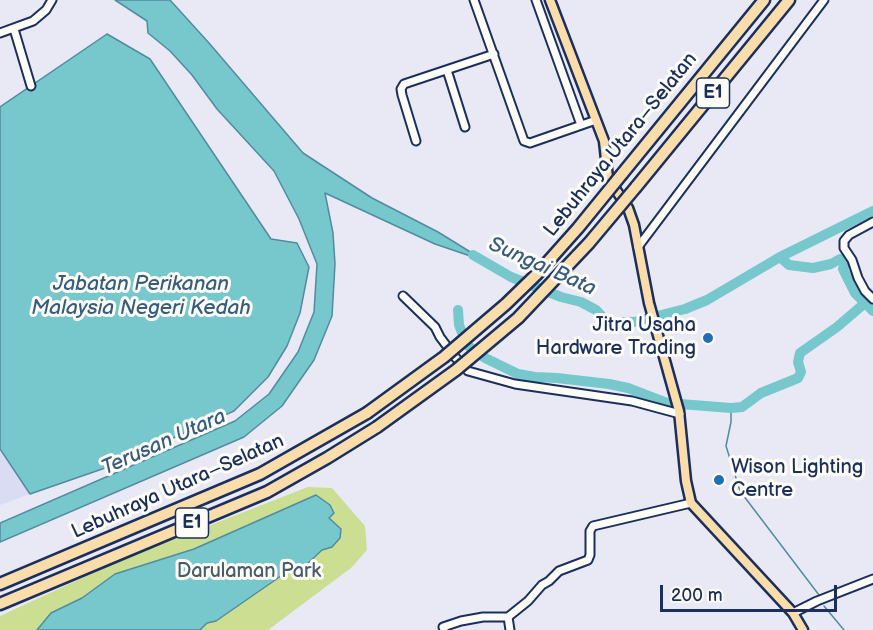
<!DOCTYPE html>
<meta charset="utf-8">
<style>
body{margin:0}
#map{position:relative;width:873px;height:630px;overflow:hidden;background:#e8e9f5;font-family:"Balsamiq Sans",sans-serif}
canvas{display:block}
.scale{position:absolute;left:660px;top:585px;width:177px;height:27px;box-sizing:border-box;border:3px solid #1b2f5e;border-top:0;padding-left:8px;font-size:18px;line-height:21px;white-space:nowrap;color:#1b2f5e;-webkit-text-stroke:4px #fdfcf7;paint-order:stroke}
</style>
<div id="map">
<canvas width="873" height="630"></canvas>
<div class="scale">200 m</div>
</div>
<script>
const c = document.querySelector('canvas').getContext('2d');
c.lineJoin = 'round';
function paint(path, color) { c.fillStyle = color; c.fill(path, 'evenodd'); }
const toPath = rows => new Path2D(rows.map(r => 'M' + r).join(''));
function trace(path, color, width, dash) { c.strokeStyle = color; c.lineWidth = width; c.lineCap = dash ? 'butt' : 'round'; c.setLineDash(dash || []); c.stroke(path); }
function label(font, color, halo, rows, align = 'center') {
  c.font = font + ' "Balsamiq Sans",sans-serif'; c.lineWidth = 6; c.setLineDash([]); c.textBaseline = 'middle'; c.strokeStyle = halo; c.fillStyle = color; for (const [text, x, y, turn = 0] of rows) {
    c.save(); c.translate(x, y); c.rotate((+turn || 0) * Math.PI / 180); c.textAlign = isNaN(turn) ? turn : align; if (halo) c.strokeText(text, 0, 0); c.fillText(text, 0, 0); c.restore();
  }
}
const built = toPath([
 [0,449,30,494,0,505]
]);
const green = toPath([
 [308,487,332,488,365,526,367,550,351,568,268,630,0,630,0,616,121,560]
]);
const water = toPath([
 [115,0,170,0,209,43,303,153,372,198,438,232,485,261,435,244,325,193,333,233,335,264,332,316,314,360,282,406,244,437,0,542,0,523,235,421,269,394,298,352,314,312,317,264,299,219,274,171,217,109,192,75,170,51,148,33,147,21,115,0],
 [107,34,150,59,271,239,297,243,309,267,300,313,287,346,268,377,234,411,108,467,30,494,0,449,0,107,107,34],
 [316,495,330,505,334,513,329,518,341,529,340,538,332,547,322,550,304,567,281,576,216,621,207,623,200,630,37,630,51,613,82,598,115,574,194,549,316,495]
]);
const stream = toPath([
 [731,408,731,422,726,446,740,491,819,595],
 [824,606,844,630]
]);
const river = toPath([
 [473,255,511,277,561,297,581,302,596,310,607,322,634,322,685,309,707,300,780,257,873,211],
 [780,257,789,265,813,268,831,264,840,259,846,262,843,269,855,293,873,311],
 [458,310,459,325,467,345,485,358,518,374,535,377,557,378,609,384,628,388,667,403,731,408,742,407,761,393,798,378,801,372,798,362,800,353,837,327,865,303]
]);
const minor = toPath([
 [474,0,524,141,530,143,596,120],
 [536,0,581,125],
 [14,29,31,86],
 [0,33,33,21,46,10,52,0],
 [447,70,465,127],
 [416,141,402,95,401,89,404,84,494,54],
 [873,222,849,235,844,241,844,248,852,260,858,278,865,291,873,299],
 [638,247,824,0],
 [403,296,435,327,440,337,455,357,468,371,515,384,632,401,680,414],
 [793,613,817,601,873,579],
 [444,630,443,627,461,621,483,617,508,617],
 [510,630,508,617,528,601,542,585,549,581,559,571,588,560,590,555,590,531,593,526,691,503]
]);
const major = toPath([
 [550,0,604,141,608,178,628,208,634,225,649,303,679,411,686,481,691,503,793,613,803,630]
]);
const highway = toPath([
 [622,174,764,0],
 [636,187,789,0],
 [0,584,260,474,367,413],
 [0,604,267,492,327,458,377,427]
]);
const highwayBridge = toPath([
 [367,413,444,357,506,304,537,274,578,228,622,174],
 [377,427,456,370,518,318,589,243,636,187]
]);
const markers = [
 [708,338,6,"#1f6fb2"],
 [719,480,6,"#1f6fb2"]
];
const shields = [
 [713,93,33],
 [192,523,33]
];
const shieldNames = [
 ["E1",713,93],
 ["E1",192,523]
];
const streetNames = [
 ["Lebuhraya Utara–Selatan",621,145,-51],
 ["Lebuhraya Utara–Selatan",178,487,-24]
];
const poiNames = [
 ["Jitra Usaha",696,326],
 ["Hardware Trading",696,349],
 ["Wison Lighting",731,468,"left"],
 ["Centre",731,491,"left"]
];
const parkNames = [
 ["Darulaman Park",249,572]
];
const waterNames = [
 ["Sungai Bata",542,267,24],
 ["Jabatan Perikanan",141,285],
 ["Malaysia Negeri Kedah",141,309],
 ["Terusan Utara",164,443,-24]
];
paint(built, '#d9dcf3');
paint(green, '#ccde92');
paint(water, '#76c8cd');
trace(water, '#528ba1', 1.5);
trace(stream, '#528ba1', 1.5);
trace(river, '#76c8cd', 10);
trace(minor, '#1b2f5e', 11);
trace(major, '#1b2f5e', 13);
trace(highway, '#1b2f5e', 15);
trace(minor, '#fdfcf7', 7);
trace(major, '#fbddab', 8);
trace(highway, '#fbddab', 10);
trace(highwayBridge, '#1b2f5e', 15, []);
trace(highwayBridge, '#fbddab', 10);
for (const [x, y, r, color] of markers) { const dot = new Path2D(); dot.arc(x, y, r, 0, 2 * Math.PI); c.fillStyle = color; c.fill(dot); trace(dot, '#fdfcf7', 2); }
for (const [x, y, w] of shields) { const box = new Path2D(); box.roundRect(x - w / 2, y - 15, w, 30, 4.5); c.fillStyle = '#fdfcf7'; c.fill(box); trace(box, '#1b2f5e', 1.5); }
label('bold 18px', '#1b2f5e', null, shieldNames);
label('20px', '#1b2f5e', '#fdfcf7', streetNames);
label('20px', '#1b2f5e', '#fdfcf7', poiNames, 'right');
label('20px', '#475b6b', '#fdfcf7', parkNames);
label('italic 21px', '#365d7f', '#fdfcf7', waterNames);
</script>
